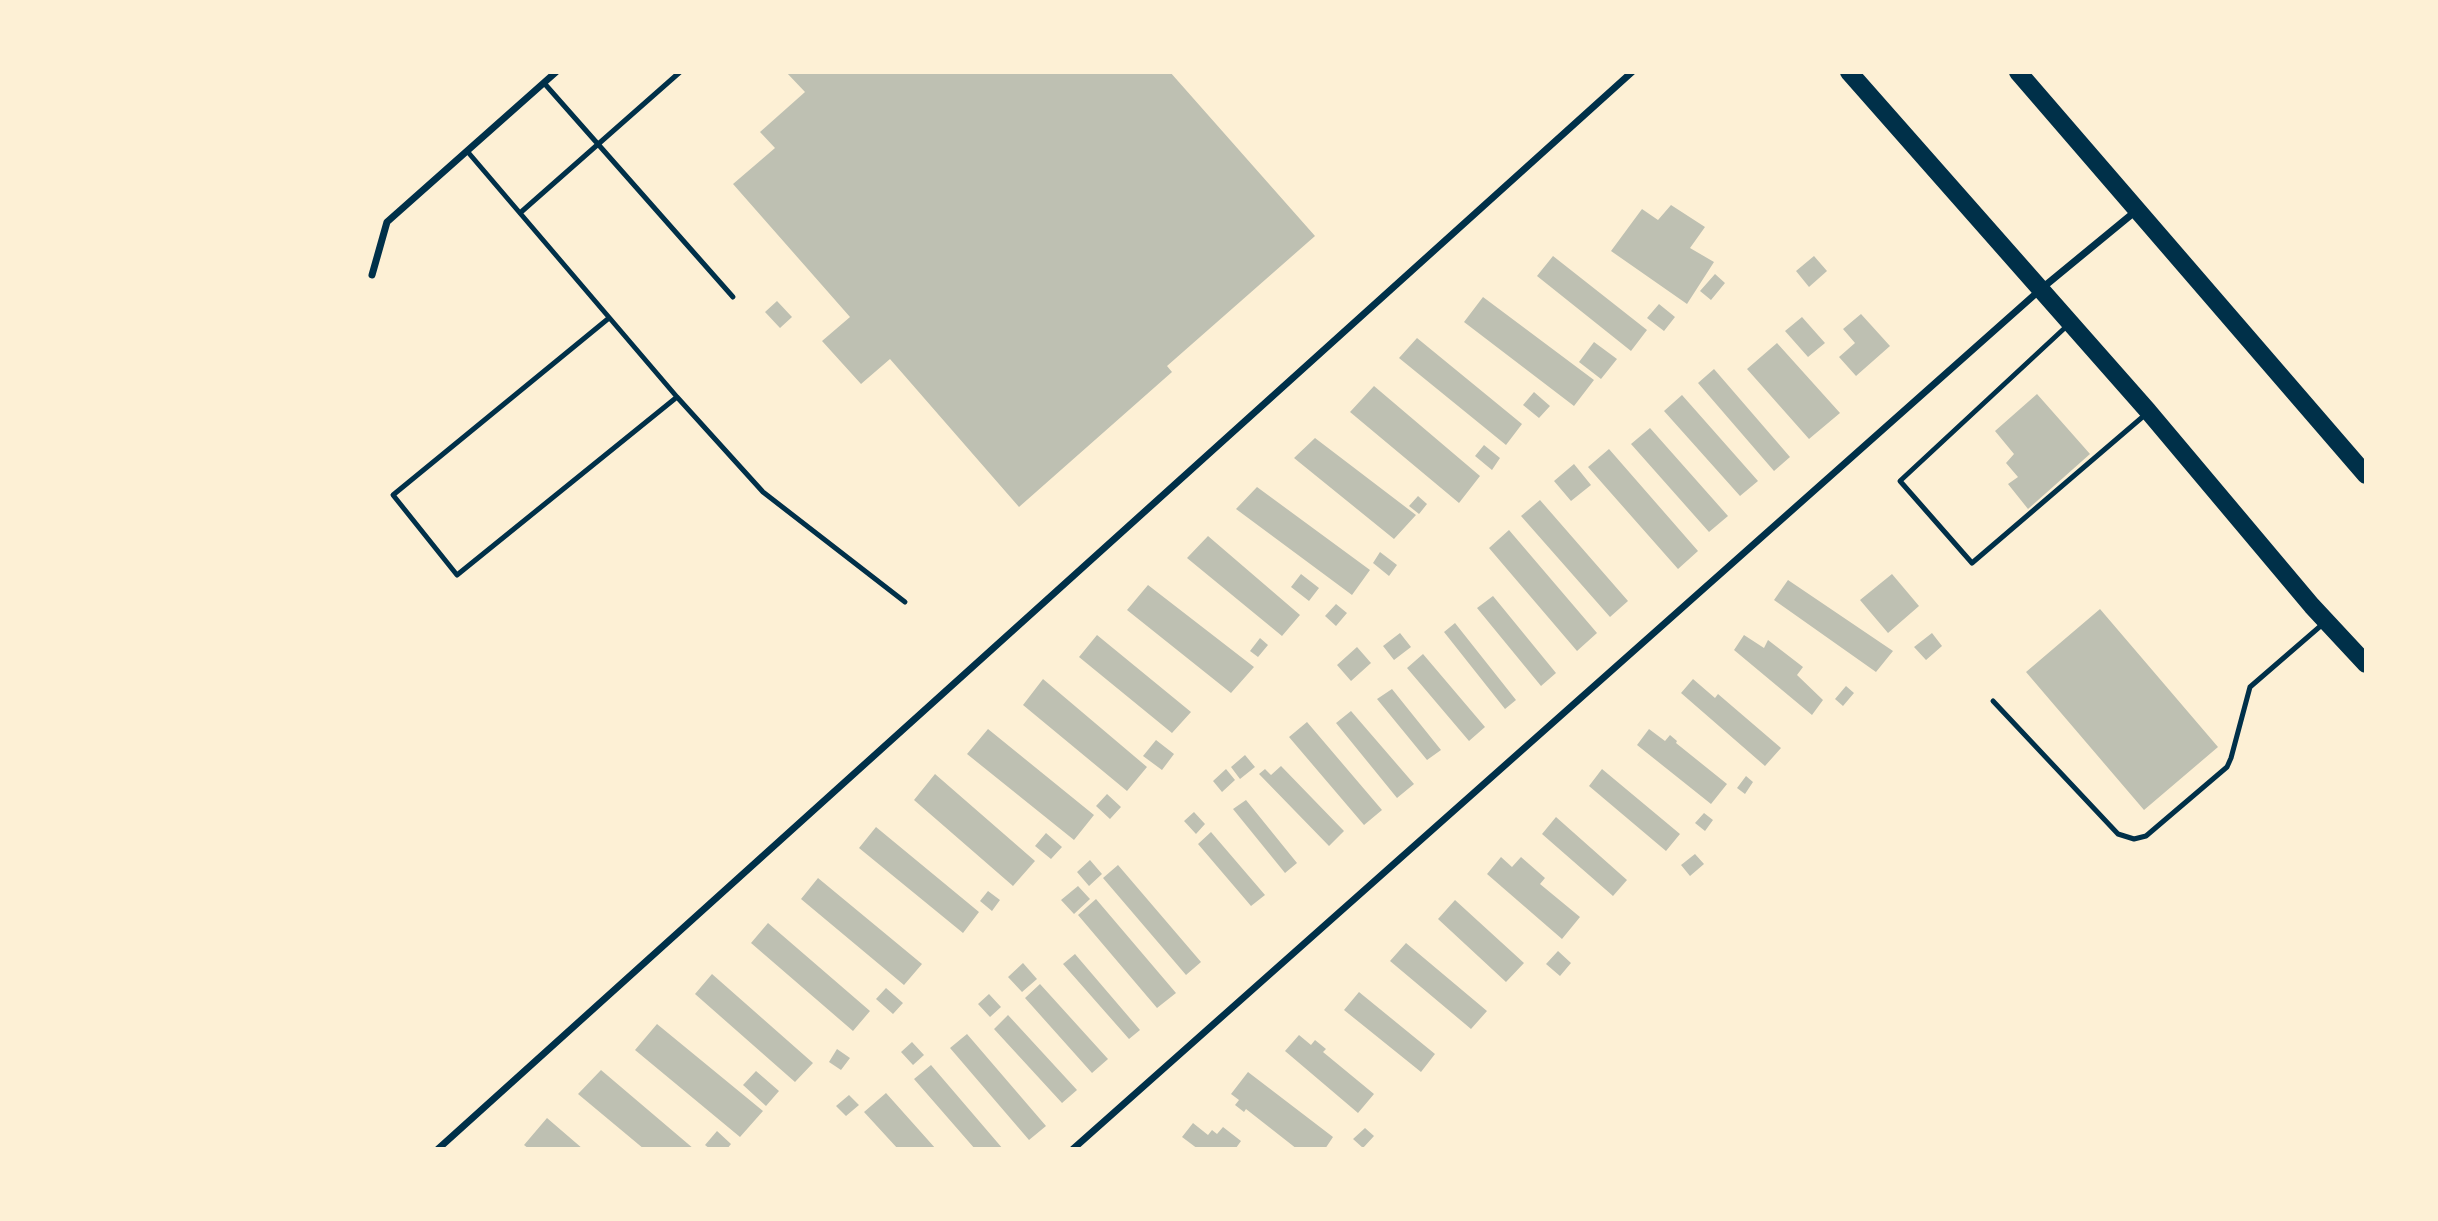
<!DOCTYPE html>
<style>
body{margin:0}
#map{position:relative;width:2438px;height:1221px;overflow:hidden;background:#fdf0d5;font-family:Figtree,sans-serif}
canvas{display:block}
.frame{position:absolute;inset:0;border:74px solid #fdf0d5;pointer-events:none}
</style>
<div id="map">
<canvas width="2438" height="1221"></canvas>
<div class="frame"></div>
</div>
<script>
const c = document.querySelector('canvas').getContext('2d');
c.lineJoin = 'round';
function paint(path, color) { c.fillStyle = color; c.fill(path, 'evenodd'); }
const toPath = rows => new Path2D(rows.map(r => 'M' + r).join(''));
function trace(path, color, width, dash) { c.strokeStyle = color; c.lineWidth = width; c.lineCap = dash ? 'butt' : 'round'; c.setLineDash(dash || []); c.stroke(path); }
const building = toPath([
 [786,72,1170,72,1315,236,1167,366,1172,372,1019,507,890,359,861,384,822,341,850,317,733,184,775,148,760,132,805,92],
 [1671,205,1705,227,1690,248,1714,262,1687,304,1611,251,1642,209,1658,220],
 [1553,256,1647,330,1631,351,1537,276],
 [1814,256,1827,271,1809,287,1796,271],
 [1715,274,1725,283,1711,300,1700,291],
 [1483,297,1594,380,1574,406,1464,322],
 [777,301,792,317,780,328,765,312],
 [1659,304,1675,317,1664,331,1647,318],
 [1861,314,1890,346,1856,376,1839,357,1855,343,1843,329],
 [1802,317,1825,343,1808,357,1785,331],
 [1417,338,1522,424,1506,445,1399,358],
 [1594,342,1617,359,1601,379,1579,362],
 [1777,343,1840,413,1809,439,1747,369],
 [1714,369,1790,457,1774,471,1698,383],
 [1374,386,1480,476,1459,503,1350,412],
 [1534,392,1550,406,1539,418,1523,405],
 [2037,394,2090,454,2028,509,2008,484,2018,477,2006,463,2014,454,1995,431],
 [1682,395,1758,481,1740,496,1664,411],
 [1650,428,1728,516,1709,532,1631,444],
 [1315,438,1416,515,1394,539,1294,458],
 [1484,445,1500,458,1492,470,1475,456],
 [1609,449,1698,551,1678,569,1588,467],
 [1574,464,1591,485,1571,501,1554,481],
 [1257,487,1370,570,1352,595,1236,509],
 [1418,496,1427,504,1419,514,1409,506],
 [1540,500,1628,601,1610,617,1521,516],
 [1509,530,1597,633,1577,651,1489,548],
 [1208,536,1300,615,1282,636,1187,558],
 [1380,552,1397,565,1389,576,1373,563],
 [1301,574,1319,588,1309,601,1291,587],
 [1892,574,1919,606,1888,633,1860,600],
 [1788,580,1893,651,1876,672,1774,600],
 [1148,585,1254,667,1231,693,1127,610],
 [1493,596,1556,673,1541,686,1477,608],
 [1336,604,1347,613,1336,626,1325,616],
 [2100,609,2218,747,2144,810,2026,672],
 [1455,623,1516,700,1505,709,1444,632],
 [1400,633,1411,647,1394,660,1383,646],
 [1932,633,1942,646,1926,660,1914,647],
 [1097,635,1191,712,1172,733,1079,657],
 [1744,635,1764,648,1768,640,1803,667,1797,675,1823,700,1812,715,1734,650],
 [1260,638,1268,645,1258,657,1250,651],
 [1357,647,1371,663,1351,681,1337,665],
 [1423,654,1485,727,1469,741,1407,668],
 [1043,679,1147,767,1127,791,1023,705],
 [1693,679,1715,698,1718,694,1781,748,1765,766,1681,693],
 [1846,686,1854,693,1843,706,1835,699],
 [1392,689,1441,750,1427,760,1377,699],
 [1351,711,1414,784,1397,798,1336,723],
 [1307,722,1382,810,1364,825,1289,737],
 [988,729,1094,815,1074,840,967,754],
 [1649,729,1665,741,1670,735,1677,741,1676,743,1727,784,1711,804,1637,745],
 [1156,740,1174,754,1162,770,1143,756],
 [1245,755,1255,767,1240,779,1231,767],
 [1281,766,1344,831,1329,846,1259,774,1265,769,1271,775],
 [1226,769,1235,780,1222,792,1213,781],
 [1602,769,1680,834,1666,851,1589,786],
 [935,774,1035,861,1013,886,914,800],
 [1746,776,1753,782,1745,794,1737,788],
 [1107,794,1121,807,1110,819,1096,806],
 [1246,800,1297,863,1285,873,1233,809],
 [1194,812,1205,824,1196,834,1184,821],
 [1704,813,1713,820,1705,831,1695,823],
 [1556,817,1627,880,1613,896,1542,834],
 [876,827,979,912,963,933,859,848],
 [1211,832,1265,895,1251,906,1198,844],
 [1046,833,1062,847,1051,859,1035,846],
 [1695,854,1704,864,1690,876,1681,865],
 [1501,857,1512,867,1521,857,1545,878,1540,884,1580,917,1562,939,1487,874],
 [1090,860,1102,874,1089,886,1077,872],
 [1118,865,1201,962,1186,975,1103,878],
 [818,878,922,964,904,985,801,899],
 [1078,886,1090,899,1074,914,1061,900],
 [988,891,1000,900,992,911,980,901],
 [1096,899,1176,993,1157,1008,1078,915],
 [1455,900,1524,963,1506,982,1438,919],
 [768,923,870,1011,853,1031,751,943],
 [1406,943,1487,1011,1471,1029,1390,961],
 [1558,951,1571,963,1560,976,1546,964],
 [1075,954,1140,1030,1129,1039,1063,964],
 [1023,963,1037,979,1022,992,1008,977],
 [712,974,813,1063,795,1082,695,994],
 [1040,984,1108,1059,1092,1073,1025,998],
 [886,988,903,1003,893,1014,876,999],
 [1359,992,1435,1054,1421,1072,1344,1010],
 [989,994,1001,1007,990,1017,978,1004],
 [1008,1015,1077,1090,1062,1103,994,1029],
 [657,1024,763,1111,740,1137,635,1050],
 [967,1034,1046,1126,1029,1140,950,1048],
 [1299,1035,1311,1045,1315,1040,1326,1049,1323,1052,1374,1094,1358,1113,1285,1051],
 [912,1042,924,1055,913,1065,901,1052],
 [837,1049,850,1058,841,1070,829,1062],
 [931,1065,1003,1149,975,1149,914,1079],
 [601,1070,694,1149,644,1149,578,1094],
 [756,1071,779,1091,766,1106,743,1085],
 [1248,1072,1333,1137,1325,1149,1297,1149,1246,1109,1244,1112,1235,1105,1239,1100,1231,1094],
 [886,1093,936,1149,898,1149,864,1112],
 [849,1095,859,1105,846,1116,836,1106],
 [547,1118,583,1149,529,1149,524,1145],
 [1193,1123,1208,1135,1212,1130,1217,1134,1223,1127,1241,1141,1236,1148,1238,1149,1198,1149,1182,1137],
 [1365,1128,1374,1136,1363,1148,1353,1139],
 [717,1131,731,1144,727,1149,710,1149,705,1145]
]);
const service = toPath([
 [544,83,733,297],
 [467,151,677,397,763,492,905,602],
 [520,213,680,72],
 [609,318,393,495,457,575,677,397],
 [2069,324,1900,481,1972,563,2146,414],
 [1993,701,2118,834,2134,839,2146,836,2227,767,2231,758,2250,687,2324,623]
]);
const minor = toPath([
 [372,275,387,222,556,72],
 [438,1149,1632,72],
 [1073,1149,2041,289,2137,210]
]);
const primary = toPath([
 [1849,72,2148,411,2312,606,2366,664],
 [2018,72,2366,475]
]);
paint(building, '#bec0b2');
trace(service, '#003049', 5);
trace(minor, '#003049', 7);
trace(primary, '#003049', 18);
</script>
